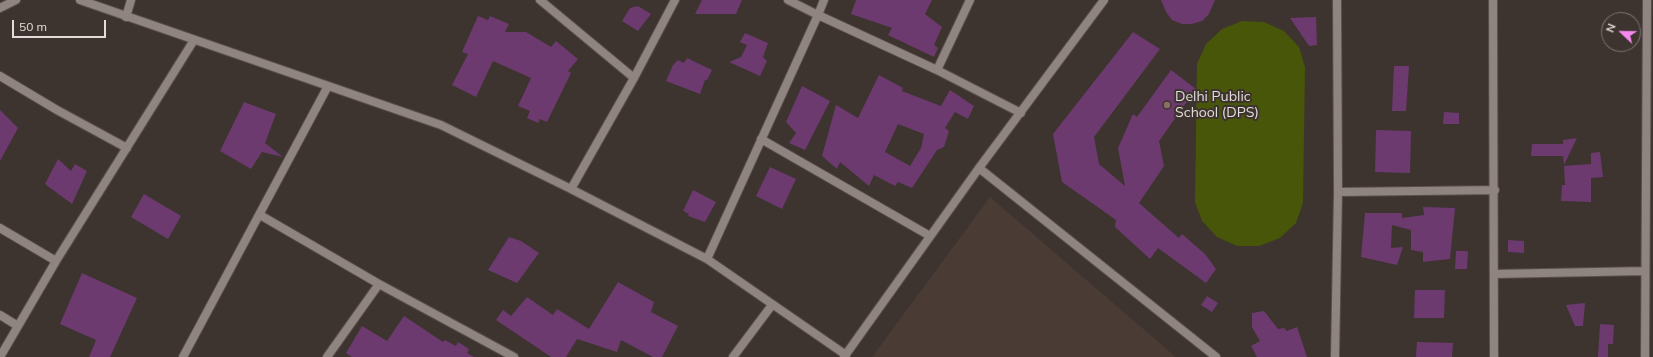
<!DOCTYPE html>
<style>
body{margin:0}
#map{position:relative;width:1653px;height:357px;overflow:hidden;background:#3d332f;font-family:Mulish,sans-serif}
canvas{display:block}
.north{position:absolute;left:1601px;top:12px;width:40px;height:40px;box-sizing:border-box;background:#3d332f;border:1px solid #7f7773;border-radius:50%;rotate:292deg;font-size:11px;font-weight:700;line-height:16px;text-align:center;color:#e2dcda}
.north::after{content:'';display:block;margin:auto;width:14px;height:18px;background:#f689ee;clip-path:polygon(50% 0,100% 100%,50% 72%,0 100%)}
.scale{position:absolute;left:12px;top:20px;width:94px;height:18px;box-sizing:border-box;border:2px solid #e2dcda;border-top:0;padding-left:5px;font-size:12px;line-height:14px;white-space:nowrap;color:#e2dcda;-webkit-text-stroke:3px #3d332f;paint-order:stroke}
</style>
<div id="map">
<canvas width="1653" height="357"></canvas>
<div class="north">N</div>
<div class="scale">50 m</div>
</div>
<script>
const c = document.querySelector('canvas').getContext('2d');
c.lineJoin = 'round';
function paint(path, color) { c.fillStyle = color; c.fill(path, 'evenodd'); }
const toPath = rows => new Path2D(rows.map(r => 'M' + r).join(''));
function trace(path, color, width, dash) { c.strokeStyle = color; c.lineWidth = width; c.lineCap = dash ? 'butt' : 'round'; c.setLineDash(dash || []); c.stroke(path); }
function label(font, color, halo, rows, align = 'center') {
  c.font = font + ' Mulish,sans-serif'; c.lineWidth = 4; c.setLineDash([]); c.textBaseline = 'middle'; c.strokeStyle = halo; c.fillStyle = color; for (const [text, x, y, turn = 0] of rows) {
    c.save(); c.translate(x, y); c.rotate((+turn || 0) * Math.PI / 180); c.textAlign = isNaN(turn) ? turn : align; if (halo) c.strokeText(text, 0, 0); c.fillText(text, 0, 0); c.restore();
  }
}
const built = toPath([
 [990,197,1176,357,872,357]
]);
const green = toPath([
 [1242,21,1264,22,1284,31,1299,47,1305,67,1303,203,1296,223,1280,238,1259,246,1237,246,1217,237,1202,221,1195,202,1197,64,1206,44,1222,29]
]);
const building = toPath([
 [702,0,742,0,736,14,695,14],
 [856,0,932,0,925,14,942,27,934,45,938,48,934,57,888,35,892,28,851,14],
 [1161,0,1215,0,1209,14,1202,21,1192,24,1182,24,1172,20,1166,12],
 [638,6,651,14,638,31,622,21,630,8],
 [478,16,488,20,490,16,509,24,505,32,526,32,551,47,556,41,578,59,568,71,571,73,547,122,540,119,538,123,527,118,530,111,518,106,531,78,493,61,476,97,452,85,468,54,462,52],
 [1316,17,1317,45,1309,46,1290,18],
 [1133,32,1160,49,1094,137,1099,164,1125,186,1118,148,1133,114,1137,117,1171,70,1196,89,1159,141,1164,166,1139,203,1179,238,1182,234,1205,254,1216,269,1206,283,1158,248,1150,259,1115,227,1116,220,1062,182,1053,134],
 [745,33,768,43,763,57,767,61,760,76,729,62,741,57,747,45,740,42],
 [687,58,712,70,707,80,705,80,700,94,666,81,673,65,678,60,684,63],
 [1394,66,1409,66,1406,111,1392,111],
 [879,75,903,88,902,91,941,106,950,90,974,106,968,119,955,112,945,128,949,131,944,147,937,150,912,188,898,182,895,186,874,175,869,186,840,162,837,169,822,156,836,105,858,118],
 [898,124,924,134,921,148,910,166,885,152],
 [802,86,830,101,805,150,789,143,796,133,786,122],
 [244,102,276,114,265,143,283,157,262,152,251,169,220,151],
 [0,110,18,128,0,161],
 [1444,112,1459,113,1459,124,1443,124],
 [1376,130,1411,131,1410,173,1375,172],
 [1577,138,1564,165,1563,156,1531,156,1532,144,1563,144,1563,140],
 [1600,152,1603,177,1591,178,1591,202,1561,201,1562,185,1565,185,1564,166,1591,164,1591,153],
 [58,159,71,171,75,164,87,171,72,204,45,184],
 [770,167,796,179,782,209,756,196],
 [693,190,716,202,705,222,688,216,689,214,683,211],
 [144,194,181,216,168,239,131,217],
 [1423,207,1455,208,1450,259,1423,262,1423,252,1411,250,1411,230,1392,225,1391,248,1403,247,1397,265,1361,257,1365,213,1402,213,1402,218,1424,215],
 [509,237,521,241,539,253,517,283,488,270],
 [1508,240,1524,241,1524,253,1508,252],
 [1456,251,1468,251,1467,269,1455,269],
 [82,273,137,298,110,357,89,357,96,340,60,324],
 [618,282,654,302,651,312,678,326,662,357,653,357,621,340,617,352,577,339,566,357,551,357,496,320,503,310,511,316,527,297,553,315,557,309,589,329],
 [1415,290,1445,290,1444,318,1414,318],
 [1207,296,1218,303,1212,312,1201,305],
 [1585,303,1583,326,1575,326,1566,305],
 [1264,311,1278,329,1284,328,1287,331,1297,327,1307,357,1257,357,1251,346,1260,341,1252,327,1252,313],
 [404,316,443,342,445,340,456,346,458,342,469,349,467,353,474,357,352,357,346,353,362,326,387,341],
 [1600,324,1614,325,1613,344,1608,344,1608,357,1598,357],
 [1417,342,1453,343,1452,357,1416,357]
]);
const minor = toPath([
 [80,0,441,125,571,189],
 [540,0,634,78],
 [675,0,634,78,571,189,707,259],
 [788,0,818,15,707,259,846,355],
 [824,0,818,15,937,70,1021,113],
 [1493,0,1494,357],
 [0,8,16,0],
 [126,17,131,0],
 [937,70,970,0],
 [0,76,57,110,127,148],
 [761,139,930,236],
 [979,168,1216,357],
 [1338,192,1495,190],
 [260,215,379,284,514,357],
 [0,228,56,261],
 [1494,274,1645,271],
 [0,315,18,326],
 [0,357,56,261,194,40],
 [183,357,328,86],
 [327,357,379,284],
 [733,357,772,305],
 [844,357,979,168,1104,0],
 [1335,357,1338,192,1337,0],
 [1645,357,1647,0]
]);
const markers = [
 [1167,105,4,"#8d6e63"]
];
const poiNames = [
 ["Delhi Public",1175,97],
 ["School (DPS)",1175,113]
];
paint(built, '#4b3b35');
paint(green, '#485609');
paint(building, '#6c3a6f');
trace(minor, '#58504e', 10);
trace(minor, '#908480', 8);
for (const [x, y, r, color] of markers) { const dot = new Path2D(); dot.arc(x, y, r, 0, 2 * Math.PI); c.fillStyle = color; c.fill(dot); trace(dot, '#3d332f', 1.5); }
label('14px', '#e2dcda', '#3d332f', poiNames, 'left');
</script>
